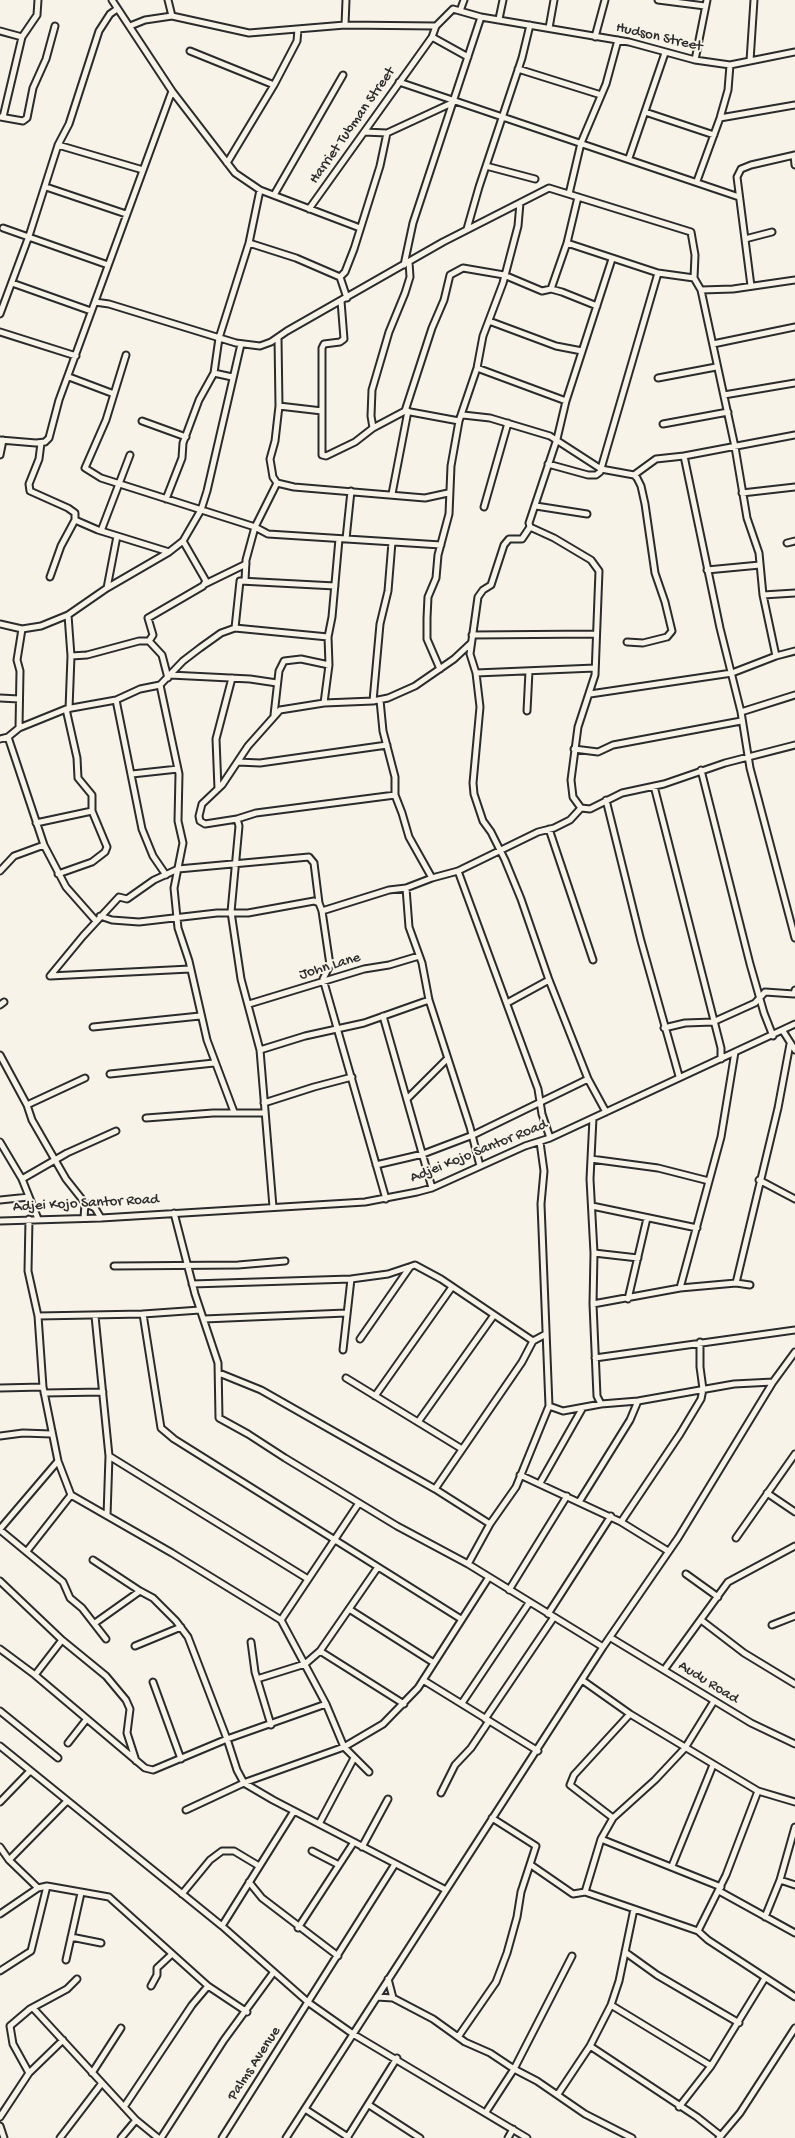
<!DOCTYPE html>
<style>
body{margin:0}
canvas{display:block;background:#f7f3e8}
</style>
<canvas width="795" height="2138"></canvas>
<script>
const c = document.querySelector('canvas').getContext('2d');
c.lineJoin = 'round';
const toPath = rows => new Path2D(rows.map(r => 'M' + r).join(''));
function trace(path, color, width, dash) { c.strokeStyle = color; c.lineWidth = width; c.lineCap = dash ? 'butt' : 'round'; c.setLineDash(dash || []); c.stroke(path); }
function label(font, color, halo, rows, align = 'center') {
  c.font = font + ' "Gochi Hand",sans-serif'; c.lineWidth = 4; c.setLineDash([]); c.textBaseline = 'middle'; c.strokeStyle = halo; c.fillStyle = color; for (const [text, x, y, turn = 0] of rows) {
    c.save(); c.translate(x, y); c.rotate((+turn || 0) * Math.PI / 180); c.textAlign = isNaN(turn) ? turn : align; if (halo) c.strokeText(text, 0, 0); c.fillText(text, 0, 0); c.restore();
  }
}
const minor = toPath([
 [112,0,172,91,235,173,260,190,360,228],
 [168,0,172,16],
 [658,0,705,6],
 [460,11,464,0],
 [499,19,503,0],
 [345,25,346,0],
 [130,26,145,20,172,16,249,33,345,25,436,26],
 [549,28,554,0],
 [0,31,22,37],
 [432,37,468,57],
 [595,37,605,0],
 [190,51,274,85],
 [695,60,707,0],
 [750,61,754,0],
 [518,69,601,95],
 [399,82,739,197],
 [645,112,714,135],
 [0,117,23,121,27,118,33,88,46,59,55,26],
 [3,117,22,37,37,15,38,0],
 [720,118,795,105],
 [364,132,387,133,454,102],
 [58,145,143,170],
 [794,155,795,165],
 [629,158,665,53],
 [227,163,274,85,297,41,298,29],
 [486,166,535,179],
 [697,181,720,118,728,90,730,65],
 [46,187,126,214],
 [569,194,581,143,606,84,618,40],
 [274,195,343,75],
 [309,209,432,37,436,26,453,9,481,17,629,42,695,60,730,65,795,52],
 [3,228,108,265],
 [467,229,479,187,522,58,530,25],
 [745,239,772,232],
 [249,243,296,258,340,277,347,298],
 [567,243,658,273,694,278,701,290,735,447,747,518,759,553,763,595,776,656],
 [404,265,413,223,481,17],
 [340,277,345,272,354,249,380,166,387,133],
 [12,283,91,311],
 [751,286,737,177,741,169,751,165,795,155],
 [551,289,567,243,578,197],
 [701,290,733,289,795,280],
 [341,301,344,339,340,342,324,344,322,348,322,455,326,456,355,442,373,428,405,411,459,421],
 [95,302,109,304,236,343,260,346,271,342,287,331,443,242,549,188,691,232,695,255,694,278],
 [0,314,29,236,58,145,69,124,99,31,110,14,117,9],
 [489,321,556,346,582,351],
 [0,332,76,356],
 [713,344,795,327],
 [126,355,106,420,85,468,101,478,255,527,268,534,441,545],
 [477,368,566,401],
 [214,373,232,377],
 [69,377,114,394],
 [658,378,716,367],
 [724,395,795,383],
 [279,406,322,411],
 [405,411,432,328,444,300,450,275,463,268,504,275,542,291,551,289,562,292,597,306],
 [463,415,490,418,550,436,601,469,634,475,637,478,641,486,645,504,655,573,665,602,672,631,667,637,643,643,627,642],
 [142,421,186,437],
 [663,424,728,412],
 [373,428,371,416,372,390,389,332,405,293,410,277,409,262],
 [0,440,36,443,45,442,49,438,59,400,172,91],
 [41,443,39,459,29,484,30,491,68,508,75,513,75,520,98,530,169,552],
 [0,455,3,440],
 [684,456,720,628,741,712,750,768,795,938],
 [548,464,588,475,596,475,600,472,658,273],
 [634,475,656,459,684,456,795,435],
 [277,483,294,487,425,498,448,493],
 [742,493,795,487],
 [392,494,408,411],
 [166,499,182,458,183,443,199,400,214,373,219,338,249,243,260,190],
 [536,506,587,514],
 [484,507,508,423],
 [530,527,529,523,557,439,566,401,612,259],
 [101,531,130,455],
 [346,539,351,491],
 [787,543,795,541],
 [707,570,760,565],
 [50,577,61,546,75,520],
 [245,581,246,560,255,527,277,483,273,477,270,459,275,441,279,406,278,338],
 [205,584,246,564],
 [107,588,117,536],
 [763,595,795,593],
 [68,615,71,656,69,709],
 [0,624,22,629,41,626,68,615,107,588,169,552,183,541,201,510,207,491,241,344],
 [235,628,240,581,335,586],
 [472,635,596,634],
 [149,641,153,635,148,618,203,586,206,581,183,541],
 [71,656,87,655,139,641,149,641,162,655,168,678],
 [440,669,427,639,427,618,428,597,436,578,438,555,449,514,451,466,459,421,477,368,483,336,503,283,518,226,520,203],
 [476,673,595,668],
 [170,675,250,679,277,683],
 [160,685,179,774,178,821,183,843,174,888,178,928,189,961,207,1040,234,1112],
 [590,694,732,673,776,656,795,651],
 [0,698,19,699],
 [116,700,142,829,153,856,166,875],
 [380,700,383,731,395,777,395,795,402,813,409,837,432,878,458,871,538,832,554,828,570,820,581,808,590,809,622,793,664,784,725,763,795,745],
 [373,701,380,624,388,591,392,542],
 [324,703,329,665,328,637,332,617,339,539],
 [527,711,529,671],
 [741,712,795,695],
 [274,715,279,671,284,661,301,659,329,665],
 [19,728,20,671,17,660,22,629],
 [8,737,44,845,66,887,96,921],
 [0,739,8,737,19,728,66,709,116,700,140,689,160,685,183,661,200,648,221,633,235,628,328,637],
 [574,749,598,752,613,745,741,721],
 [238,762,260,763,387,745],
 [701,770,750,964,764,1013,773,1036],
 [132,774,178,769],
 [654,786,721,1048,721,1059],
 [218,789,216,739,232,678],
 [395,795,256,813,237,819,205,824,200,821,199,816,202,804,222,785,248,746,280,710,324,703,373,701,388,698,415,686,454,659,470,644],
 [606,800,641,941,679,1076],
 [581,808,573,797,571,780,578,727,595,675,599,571,591,560,554,538,530,527,522,539,509,539,504,545,491,585,483,590,478,597,470,654,476,673,480,707,473,783,474,794,483,821,491,832,505,860,521,899,549,980,588,1079,606,1112],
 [237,819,239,826,231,912,241,979,260,1050,273,1207],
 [36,823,92,811],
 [549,829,593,960],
 [0,871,14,856,44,845],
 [458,871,538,1089,542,1114,550,1138],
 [58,874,92,862,105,852,107,847,92,811,92,795,78,778,77,758,66,709],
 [406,888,409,927,422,963,429,1000,470,1127,480,1166],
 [322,911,389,890,406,888,432,878],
 [100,916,112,920,139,922,217,913,248,913,314,901,319,903,322,911,330,965,323,979,386,1199],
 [50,976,83,936,119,897,127,899,154,880,178,869,309,857,314,863,319,903],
 [50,976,190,969],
 [507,1003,549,980],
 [249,1004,364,969,389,965,419,956],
 [0,1005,4,1002],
 [383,1016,432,1188],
 [93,1027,200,1016],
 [664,1028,685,1023,713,1022,755,1003,765,992,794,994,795,990],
 [783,1031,795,1050],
 [260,1050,305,1036,364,1023,429,1000],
 [0,1055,27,1105],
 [110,1074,214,1063],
 [85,1078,27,1105,32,1120,66,1179,85,1203,95,1208,101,1218],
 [407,1099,447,1059],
 [264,1103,314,1087,352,1077],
 [146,1118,213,1113,264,1113],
 [593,1118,590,1179,594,1253,593,1304,597,1396,601,1404],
 [0,1142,22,1179,38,1219],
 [591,1159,658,1168,709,1181],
 [376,1165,423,1154,473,1135,588,1079],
 [22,1179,67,1153,116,1131],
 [759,1180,795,1199],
 [0,1200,29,1197],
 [592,1206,697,1228],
 [174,1213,195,1294,218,1363,219,1418,248,1434,285,1458,397,1526,468,1564,603,1647],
 [84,1218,85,1203],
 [29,1219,28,1271,38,1316,43,1387,58,1461,71,1495,172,1553,281,1620,326,1704,344,1747,369,1772],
 [0,1221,101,1218,365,1202,417,1192,432,1188,525,1146,550,1138,795,1024],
 [594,1253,638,1258],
 [114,1266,238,1265,285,1261],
 [736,1283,778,1108,790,1044],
 [192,1284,351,1279,388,1274,415,1265,441,1279,533,1341],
 [680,1288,721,1137,735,1052],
 [628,1299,647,1218],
 [593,1304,680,1288,736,1283,750,1285],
 [143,1314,161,1428,174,1439,461,1619],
 [38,1316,143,1314,200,1310],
 [95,1316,109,1456,308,1579],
 [204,1319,346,1313],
 [360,1339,410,1267],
 [343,1350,351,1279],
 [595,1358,795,1330],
 [219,1373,261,1390,435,1489,490,1524],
 [346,1378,462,1449],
 [0,1388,43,1387],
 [44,1393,103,1392],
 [375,1396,452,1287],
 [549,1406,563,1411,601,1404,638,1401,734,1384,773,1382],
 [418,1422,494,1315],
 [0,1436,23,1433,51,1434],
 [520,1475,621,1522,668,1551],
 [540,1483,582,1409],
 [435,1489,522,1362,533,1341,546,1334],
 [767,1493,795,1512],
 [579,1502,630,1420,638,1401],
 [107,1516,109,1456],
 [621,1522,680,1434,701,1399,703,1389,700,1367,700,1342],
 [0,1529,58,1461],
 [0,1530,63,1582,70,1598,82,1608,106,1639],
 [736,1538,795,1454],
 [27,1551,71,1495],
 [93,1560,140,1591],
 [468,1564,490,1524,516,1487,549,1406,541,1204,544,1171,540,1142],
 [686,1574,718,1597],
 [0,1581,62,1640,35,1675,145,1768,153,1770,227,1739,326,1704],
 [509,1590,567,1496],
 [349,1609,434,1663],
 [548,1614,611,1516],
 [281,1620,359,1503],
 [701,1620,744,1653,795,1684],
 [95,1623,140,1591,153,1598,176,1621,188,1637,227,1739,237,1770,244,1783,273,1800,446,1890],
 [772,1625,795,1616],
 [611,1638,751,1723,795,1744],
 [62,1640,106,1676,126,1700,130,1709,127,1733,136,1761],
 [251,1642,255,1672,271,1725],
 [135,1646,181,1627],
 [0,1649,35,1675],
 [320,1651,404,1704],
 [664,1670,728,1582,795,1546],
 [257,1679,305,1664,320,1651,378,1567],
 [423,1680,538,1751],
 [582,1680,630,1714,758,1791,795,1802],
 [153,1682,181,1759],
 [462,1703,529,1603],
 [0,1711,58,1758],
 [485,1719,554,1617],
 [68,1743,86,1720],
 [0,1746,222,1926,309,2003,353,2034,527,2138],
 [441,1793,455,1765,471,1748,489,1721],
 [0,1802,30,1771],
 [186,1810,246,1782,344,1747,383,1724,418,1688,489,1577],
 [613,1818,570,1785,574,1775,630,1714],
 [319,1824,354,1758],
 [601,1839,721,1887],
 [0,1847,9,1860,38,1888],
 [362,1847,388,1799],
 [312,1851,339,1865],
 [9,1860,67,1801],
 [531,1865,573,1894,585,1892,698,1931,708,1940,795,1997],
 [672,1866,713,1765],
 [780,1880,795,1885],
 [249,1882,262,1898,338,1956],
 [719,1891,795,1933],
 [585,1892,601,1839,613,1818,655,1780,685,1748,714,1701],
 [182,1894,210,1860,222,1851,234,1851,259,1866],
 [0,1914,38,1888,47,1886,109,1897,208,1986,247,2012],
 [765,1917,780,1880,795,1827],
 [222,1926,294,1811],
 [298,1928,354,1842],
 [698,1931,726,1875,758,1791],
 [71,1937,101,1943],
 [625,1952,657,1975,739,2023],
 [66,1960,81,1893],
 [0,1971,31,1951,47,1886],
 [388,1979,393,1998],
 [151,1986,157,1975,157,1968,172,1954],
 [377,1997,393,1998,433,2019,465,2042,490,2053,514,2069,572,1956],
 [611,2005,711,2066],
 [33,2008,136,2120,158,2138],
 [458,2037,496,1982,507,1953,517,1917,521,1892,536,1846,492,1818],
 [590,2046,697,2117,721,2136],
 [29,2073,63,2040],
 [92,2073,121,2028],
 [558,2094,590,2046,611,2005,619,1981,634,1909],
 [369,2105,420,2138],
 [124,2107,192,2005,208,1986],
 [679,2107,711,2066,765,1978],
 [305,2109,348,2137],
 [486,2112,514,2069,537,2081,585,2114,632,2138],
 [0,2117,29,2073,13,2044,10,2026,30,2009,67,1989,77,1979],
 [0,2126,4,2138],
 [60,2138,102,2083],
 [121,2138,136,2120],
 [161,2138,224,2040,273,1973],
 [222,2138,395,1864],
 [286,2138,603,1647,678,1538,773,1382,795,1352],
 [347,2138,397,2058],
 [508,2138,513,2129],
 [719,2138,740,2113,795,2028]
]);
const streetNames = [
 ["Hudson Street",659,38,13],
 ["Harriet Tubman Street",353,126,-55],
 ["John Lane",330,967,-17],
 ["Adjei Kojo Santor Road",479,1152,-22],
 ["Adjei Kojo Santor Road",86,1204,-3],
 ["Audu Road",708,1683,32],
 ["Palms Avenue",255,2064,-57]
];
trace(minor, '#2b2b2b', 9);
trace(minor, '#f7f3e8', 5);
label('15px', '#2b2b2b', '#f7f3e8', streetNames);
</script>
